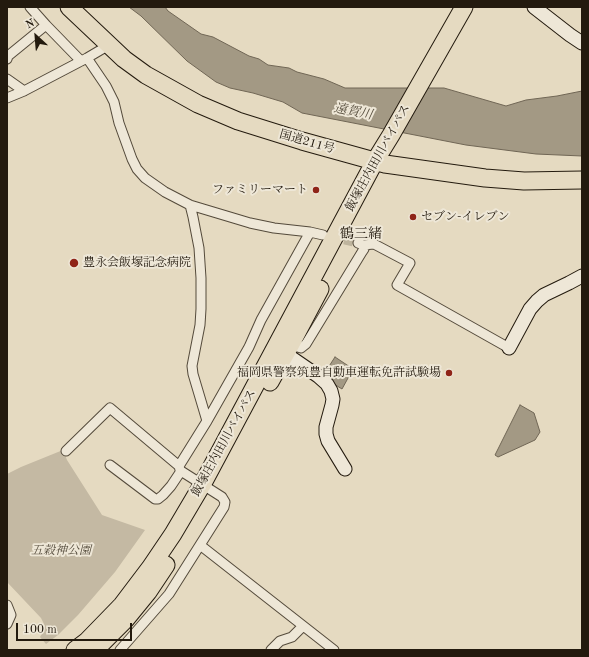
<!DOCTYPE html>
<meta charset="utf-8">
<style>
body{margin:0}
#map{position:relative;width:589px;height:657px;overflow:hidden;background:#e5dac1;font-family:"Old Standard TT",serif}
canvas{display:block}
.frame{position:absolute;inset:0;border:8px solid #231a0e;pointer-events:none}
.north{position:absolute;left:16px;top:16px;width:40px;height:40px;-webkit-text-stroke:3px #eee7d7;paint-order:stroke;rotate:334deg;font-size:11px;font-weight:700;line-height:16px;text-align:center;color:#231a0e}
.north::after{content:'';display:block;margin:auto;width:14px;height:18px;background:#231a0e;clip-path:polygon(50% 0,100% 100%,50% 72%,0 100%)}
.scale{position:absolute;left:16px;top:623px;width:116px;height:18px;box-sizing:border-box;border:2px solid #231a0e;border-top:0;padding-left:5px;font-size:12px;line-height:14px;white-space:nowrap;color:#231a0e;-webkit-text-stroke:3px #eee7d7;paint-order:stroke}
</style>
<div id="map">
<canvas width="589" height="657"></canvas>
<div class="frame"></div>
<div class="north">N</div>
<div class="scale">100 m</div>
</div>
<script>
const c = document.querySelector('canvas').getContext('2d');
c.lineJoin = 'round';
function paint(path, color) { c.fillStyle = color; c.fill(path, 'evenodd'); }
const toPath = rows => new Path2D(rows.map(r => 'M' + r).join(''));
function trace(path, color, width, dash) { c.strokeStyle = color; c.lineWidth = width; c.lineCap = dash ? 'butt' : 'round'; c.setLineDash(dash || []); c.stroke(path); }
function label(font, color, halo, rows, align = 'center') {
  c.font = font + ' "Old Standard TT","Noto Serif JP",serif'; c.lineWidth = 4; c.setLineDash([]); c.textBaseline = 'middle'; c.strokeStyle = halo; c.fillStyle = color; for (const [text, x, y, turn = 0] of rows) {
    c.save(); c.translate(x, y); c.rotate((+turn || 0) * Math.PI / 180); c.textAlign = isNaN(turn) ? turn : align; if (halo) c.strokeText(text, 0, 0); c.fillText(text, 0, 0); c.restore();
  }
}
const green = toPath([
 [63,450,67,460,102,515,145,530,115,572,78,615,58,635,46,644,40,637,44,630,45,626,41,618,7,582,7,474,21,467]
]);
const water = toPath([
 [129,7,165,7,168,11,201,34,213,37,249,56,259,59,268,65,289,68,297,72,324,79,345,88,444,88,506,106,526,100,557,96,582,91,582,156,536,154,466,145,302,113,283,102,253,93,230,88,216,82,187,61,141,16,129,7],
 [335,357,353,369,342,389,334,384,331,377,324,374,335,357],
 [520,405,534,413,540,432,535,440,498,457,495,455,520,405]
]);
const streetTunnel = toPath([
 [331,237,358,243]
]);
const street = toPath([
 [46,25,81,61],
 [87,58,106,86,114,102,119,123,132,159,137,169,145,178,165,192,190,205,250,223,274,228,310,232,323,235],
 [7,59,8,56,46,25,30,7],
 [7,79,24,91],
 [7,98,24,91,87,58,109,45],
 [190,205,193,217,199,248,201,278,201,309,200,325,192,366,193,374,207,421],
 [358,243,363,245,374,244,410,263,397,285,509,348],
 [291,344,297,347,301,348,306,344,362,252,364,249,363,245],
 [66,451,110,408,179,466,180,470,181,471,222,497,225,502,224,507,169,594,120,650],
 [110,465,155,499,158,499,163,495,171,486,181,471],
 [179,466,207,421,249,347,261,320,310,232],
 [200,545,334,650],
 [7,605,11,615,7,624],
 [271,650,280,641,292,637,303,626]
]);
const secondary = toPath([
 [534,7,570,35,582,43],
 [509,348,530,309,537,301,544,295,569,283,582,276],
 [286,354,318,376,327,384,331,391,333,399,332,405,326,427,326,434,328,441,345,469]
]);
const highway = toPath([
 [69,7,124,59,146,75,198,104,238,121,302,141,385,164,485,178,524,181,582,180],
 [270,382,291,344,320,289],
 [75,650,87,641,122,605,150,568,173,534,202,485,375,161,391,135,464,7],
 [95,650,126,619,148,592,166,565]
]);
const markers = [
 [316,190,4,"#8f2418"],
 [413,217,4,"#8f2418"],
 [74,263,5,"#8f2418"],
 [449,373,4,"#8f2418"]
];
const streetNames = [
 ["国道211号",307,142,16],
 ["飯塚庄内田川バイパス",378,158,-61],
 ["飯塚庄内田川バイパス",224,443,-61]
];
const poiNames = [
 ["ファミリーマート",308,190],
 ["セブン-イレブン",421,217,"left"],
 ["豊永会飯塚記念病院",83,263,"left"],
 ["福岡県警察筑豊自動車運転免許試験場",441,373]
];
const parkNames = [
 ["五穀神公園",61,551]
];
const waterNames = [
 ["遠賀川",353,112,11]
];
const quarterNames = [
 ["鶴三緒",361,234]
];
paint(green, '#c4b9a3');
paint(water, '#a39984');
trace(water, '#706655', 1);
trace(streetTunnel, '#beb49d', 9, [9, 4.5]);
trace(street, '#544a3b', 11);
trace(secondary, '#231a0e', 15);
trace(highway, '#231a0e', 19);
trace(street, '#eee7d7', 9);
trace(secondary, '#eee7d7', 13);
trace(highway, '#e5dac1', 17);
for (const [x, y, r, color] of markers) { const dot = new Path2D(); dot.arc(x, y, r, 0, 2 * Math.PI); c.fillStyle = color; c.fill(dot); trace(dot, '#eee7d7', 1.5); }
label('12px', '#231a0e', '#eee7d7', streetNames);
label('12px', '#231a0e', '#eee7d7', poiNames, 'right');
label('italic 12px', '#534a3b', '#eee7d7', parkNames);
label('italic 13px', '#564d3d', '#eee7d7', waterNames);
label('14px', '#231a0e', '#eee7d7', quarterNames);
</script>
